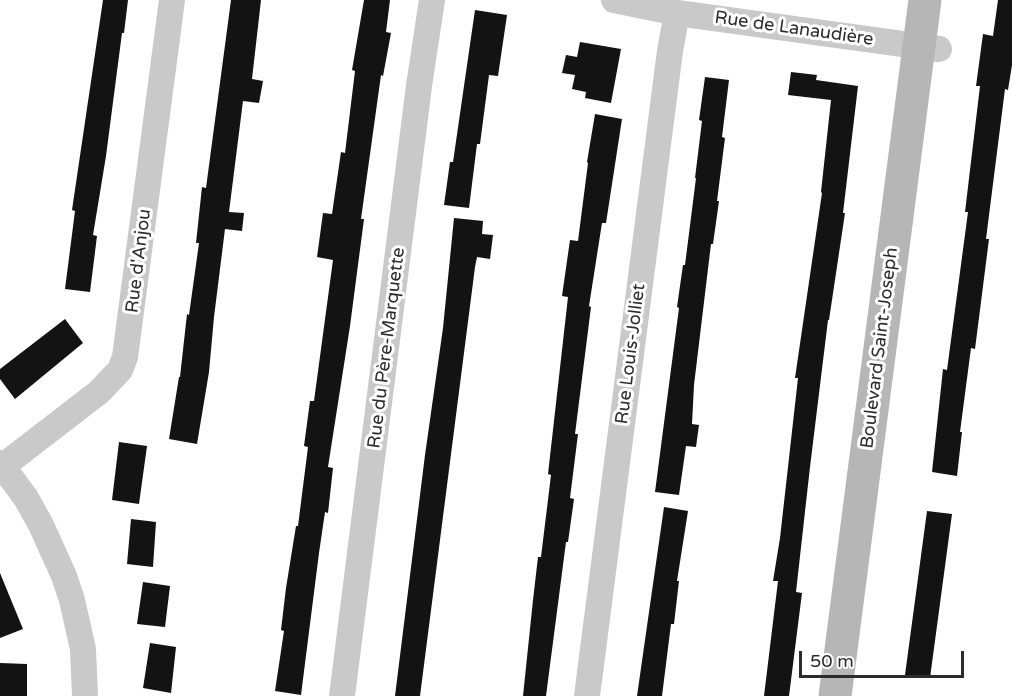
<!DOCTYPE html>
<meta charset="utf-8">
<style>
body{margin:0}
#map{position:relative;width:1012px;height:696px;overflow:hidden;background:#fff;font-family:"Varela Round",sans-serif}
canvas{display:block}
.scale{position:absolute;left:799px;top:651px;width:165px;height:27px;box-sizing:border-box;border:3px solid #2c2c2c;border-top:0;padding-left:8px;font-size:18px;line-height:21px;white-space:nowrap;color:#2c2c2c;-webkit-text-stroke:4px #fff;paint-order:stroke}
</style>
<div id="map">
<canvas width="1012" height="696"></canvas>
<div class="scale">50 m</div>
</div>
<script>
const c = document.querySelector('canvas').getContext('2d');
c.lineJoin = 'round';
function paint(path, color) { c.fillStyle = color; c.fill(path, 'evenodd'); }
const toPath = rows => new Path2D(rows.map(r => 'M' + r).join(''));
function trace(path, color, width, dash) { c.strokeStyle = color; c.lineWidth = width; c.lineCap = dash ? 'butt' : 'round'; c.setLineDash(dash || []); c.stroke(path); }
function label(font, color, halo, rows, align = 'center') {
  c.font = font + ' "Varela Round",sans-serif'; c.lineWidth = 6; c.setLineDash([]); c.textBaseline = 'middle'; c.strokeStyle = halo; c.fillStyle = color; for (const [text, x, y, turn = 0] of rows) {
    c.save(); c.translate(x, y); c.rotate((+turn || 0) * Math.PI / 180); c.textAlign = isNaN(turn) ? turn : align; if (halo) c.strokeText(text, 0, 0); c.fillText(text, 0, 0); c.restore();
  }
}
const building = toPath([
 [103,0,128,0,124,33,122,33,106,156,93,235,97,236,90,292,65,289,75,211,72,210],
 [231,0,261,0,252,79,263,81,259,103,243,101,229,212,244,213,242,231,225,229,214,317,209,372,197,444,169,439,179,377,180,377,187,314,189,315,199,243,196,243,202,187,206,188],
 [364,0,390,0,386,32,391,33,383,76,381,75,361,219,364,219,350,326,328,467,333,468,328,513,325,512,319,553,301,695,275,691,284,631,281,630,286,588,296,526,298,526,308,447,304,446,310,401,314,401,333,260,317,257,323,213,332,214,341,152,345,153,355,71,352,70],
 [998,0,1012,0,1012,65,1008,90,1005,89,986,239,989,239,975,349,971,348,960,432,962,432,957,476,932,472,943,369,947,370,968,212,965,212,980,86,976,86,983,34,993,36],
 [475,10,507,15,498,76,489,75,480,144,477,144,469,208,444,205,450,162,453,162],
 [580,42,621,49,611,103,585,98,586,92,572,89,575,75,562,73,566,55,577,57],
 [791,72,817,75,816,80,858,86,843,213,845,213,829,320,828,320,810,467,796,592,802,593,789,696,764,696,778,581,773,581,780,538,798,378,795,378,822,193,821,192,831,100,788,95],
 [705,77,729,80,722,137,725,138,717,201,719,201,713,244,711,244,694,385,692,424,699,425,696,447,686,446,679,495,655,492,679,308,677,307,683,265,685,265,696,178,695,178,702,121,699,120],
 [595,114,622,119,606,223,602,223,589,306,591,307,575,434,578,434,570,498,574,499,568,542,566,542,546,696,523,696,533,600,538,557,541,557,551,475,548,474,568,297,562,296,570,240,578,241,588,163,587,162],
 [454,218,483,221,482,234,493,235,490,259,477,257,475,267,420,696,395,696,425,455,443,328],
 [65,319,83,343,15,399,0,379,0,369],
 [119,442,147,446,139,504,112,500],
 [664,507,688,511,677,581,679,581,674,624,671,624,662,696,637,696],
 [927,511,952,514,930,678,905,675],
 [131,519,156,522,153,567,127,564],
 [0,573,23,629,0,638],
 [143,582,170,586,165,627,137,624],
 [150,643,176,647,171,693,143,688],
 [0,663,27,664,27,696,0,696]
]);
const street = toPath([
 [614,0,677,13,939,49],
 [0,463,26,498,41,525,64,576,72,600,83,649,85,696],
 [3,466,99,392,120,370,125,357,172,0],
 [342,696,419,86,432,0],
 [587,696,670,51,677,13]
]);
const secondary = toPath([
 [835,696,925,0]
]);
const streetNames = [
 ["Rue de Lanaudière",794,29,8],
 ["Rue d'Anjou",139,261,-83],
 ["Rue du Père-Marquette",387,348,-83],
 ["Boulevard Saint-Joseph",880,348,-83],
 ["Rue Louis-Jolliet",631,354,-83]
];
paint(building, '#131313');
trace(street, '#c9c9c9', 26);
trace(secondary, '#b6b6b6', 33);
label('18px', '#2c2c2c', '#fff', streetNames);
</script>
